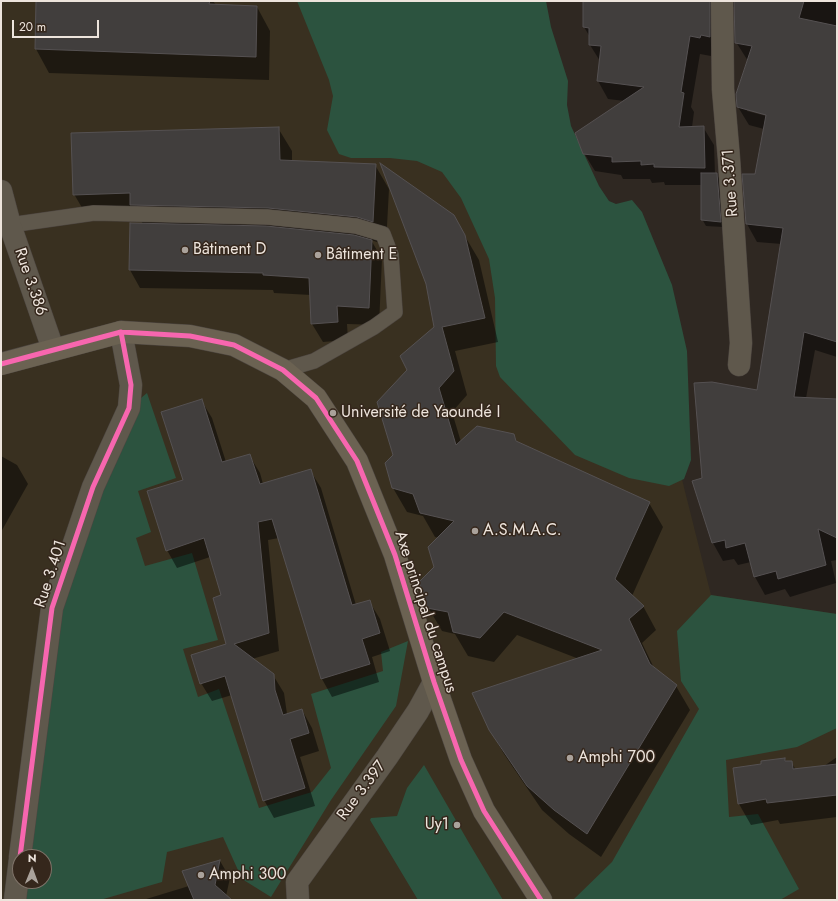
<!DOCTYPE html>
<meta charset="utf-8">
<style>
body{margin:0}
#map{position:relative;width:838px;height:901px;overflow:hidden;background:#2f2822;font-family:Jost,sans-serif}
canvas{display:block}
.frame{position:absolute;inset:0;border:2px solid #ede4dc;pointer-events:none}
.north{position:absolute;left:12px;top:849px;width:40px;height:40px;box-sizing:border-box;background:#35271c;border:1px solid #7f7369;border-radius:50%;rotate:1deg;font-size:11px;font-weight:700;line-height:16px;text-align:center;color:#ede4dc}
.north::after{content:'';display:block;margin:auto;width:14px;height:18px;background:#aaa29b;clip-path:polygon(50% 0,100% 100%,50% 72%,0 100%)}
.scale{position:absolute;left:12px;top:20px;width:87px;height:18px;box-sizing:border-box;border:2px solid #ede4dc;border-top:0;padding-left:5px;font-size:12px;line-height:14px;white-space:nowrap;color:#ede4dc;-webkit-text-stroke:3px #35271c;paint-order:stroke}
</style>
<div id="map">
<canvas width="838" height="901"></canvas>
<div class="frame"></div>
<div class="north">N</div>
<div class="scale">20 m</div>
</div>
<script>
const c = document.querySelector('canvas').getContext('2d');
c.lineJoin = 'round';
function paint(path, color) { c.fillStyle = color; c.fill(path, 'evenodd'); }
const toPath = rows => new Path2D(rows.map(r => 'M' + r).join(''));
function trace(path, color, width, dash) { c.strokeStyle = color; c.lineWidth = width; c.lineCap = dash ? 'butt' : 'round'; c.setLineDash(dash || []); c.stroke(path); }
function label(font, color, halo, rows, align = 'center') {
  c.font = font + ' Jost,sans-serif'; c.lineWidth = 3; c.setLineDash([]); c.textBaseline = 'middle'; c.strokeStyle = halo; c.fillStyle = color; for (const [text, x, y, turn = 0] of rows) {
    c.save(); c.translate(x, y); c.rotate((+turn || 0) * Math.PI / 180); c.textAlign = isNaN(turn) ? turn : align; if (halo) c.strokeText(text, 0, 0); c.fillText(text, 0, 0); c.restore();
  }
}
const education = toPath([
 [1,1,464,1,620,232,711,595,837,614,837,900,1,900],
 [20,857,44,857,44,881,20,881]
]);
const green = toPath([
 [297,1,546,1,551,27,568,81,567,105,571,126,599,186,609,201,616,204,632,200,642,212,672,285,687,351,691,460,684,479,669,486,629,478,575,455,500,377,496,366,495,298,489,259,461,198,442,172,417,161,390,158,351,158,339,154,327,130,333,96,329,80],
 [147,393,176,478,138,491,151,532,136,538,145,566,192,553,218,640,183,649,198,697,219,689,259,808,312,792,331,768,311,694,383,671,381,652,408,641,396,706,331,800,271,897,242,879,223,837,167,852,162,882,100,900,15,900,20,881,44,881,44,857,20,857,52,608,129,408],
 [711,595,837,614,837,728,797,747,726,760,729,817,758,814,799,889,780,900,573,900,612,862,699,709,681,681,677,631],
 [424,765,469,843,503,900,418,900,370,820,371,818,397,816,407,788]
]);
const shadow = toPath([
 [57,1,213,1,216,5,257,7,270,31,269,80,49,73,36,49,37,2],
 [584,1,837,1,837,357,815,350,806,398,837,400,837,560,831,561,836,583,790,597,785,589,765,595,755,577,751,562,738,565,734,559,723,561,713,543,694,482,703,479,757,391,782,244,757,242,747,224,764,129,749,125,738,107,748,61,736,42,736,7,726,8,720,54,711,52,711,56,700,54,691,107,694,112,692,127,703,127,714,145,715,174,717,174,720,180,723,227,706,226,702,219,702,185,665,185,664,182,652,183,650,179,623,179,621,175,595,171,584,153,625,101,608,99,598,81,600,61,590,45,590,37,584,27],
 [747,109,771,115,770,117,747,111],
 [278,128,292,151,292,162,375,165,389,189,386,245,371,240,382,259,379,325,347,324,348,340,323,342,312,324,311,295,274,293,273,290,140,288,130,270,143,224,138,216,88,218,74,194],
 [453,216,479,260,498,342,455,351,467,395,452,412,461,442,514,435,518,444,649,503,663,527,632,596,643,606,656,630,642,643,654,668,676,686,690,710,601,857,569,834,542,810,504,754,490,730,579,659,517,635,494,662,468,656,455,634,442,631,428,607,439,538,435,537,423,516,407,512,393,488,394,456,408,370,435,327],
 [201,400,212,418,226,462,249,455,260,473,263,484,310,470,321,488,356,605,369,601,380,619,390,651,372,657,379,682,332,697,322,679,279,538,268,540,279,651,252,659,273,675,284,693,287,714,302,710,312,728,319,751,300,757,315,806,274,818,264,800,232,695,212,701,201,683,228,645,222,596,210,557,177,568,167,550],
 [1,456,17,465,28,484,1,532],
 [837,757,837,817,780,824,778,820,751,825,739,804,762,765,785,759,787,762,791,762,796,770,824,766],
 [220,861,230,878,226,896,230,900,143,900,189,886]
]);
const building = toPath([
 [36,1,210,1,209,4,257,6,256,57,35,49,36,1],
 [583,1,710,1,710,37,701,35,700,38,690,36,681,92,684,93,679,127,704,126,705,168,654,167,654,164,641,165,641,161,612,162,612,157,583,154,575,133,644,87,597,81,601,46,589,45,589,28,583,27,583,1],
 [734,1,804,1,799,18,837,26,837,342,804,332,794,397,837,399,837,538,818,529,826,565,778,579,776,571,754,577,745,543,726,548,725,540,712,543,692,481,702,478,694,383,712,382,757,390,783,228,746,224,742,174,755,174,766,115,737,107,736,94,752,46,735,43,734,1],
 [279,127,280,160,376,164,373,222,357,217,268,208,130,205,130,193,73,195,71,133,279,127],
 [380,163,454,215,465,235,485,318,442,327,454,371,439,388,456,445,477,426,514,434,516,441,650,502,615,579,644,606,629,619,650,664,677,685,587,834,554,810,527,786,489,730,472,693,602,650,504,612,480,638,453,632,448,612,427,608,419,582,434,567,428,547,454,521,420,513,413,494,392,488,385,463,393,455,377,402,407,370,400,356,434,327,426,284,380,163],
 [701,173,717,173,721,222,701,220,701,173],
 [130,223,266,226,354,235,372,240,369,308,337,306,338,322,311,324,309,278,263,275,263,273,129,270,130,223],
 [202,399,222,462,250,454,260,484,311,469,352,605,370,600,380,633,362,639,370,664,321,679,272,519,258,522,269,633,234,644,274,674,275,690,283,715,302,709,309,733,290,739,305,788,263,801,225,676,200,684,191,655,226,644,213,598,221,595,204,538,166,551,147,491,183,480,161,412,202,399],
 [785,758,785,761,792,761,793,769,837,764,837,795,767,803,766,799,738,804,733,768,761,764,761,761,785,758],
 [220,860,215,885,232,900,194,900,182,871,220,860]
]);
const lane = toPath([
 [10,225,94,213,267,217,356,226,383,234,391,255,395,312,374,327,314,361,283,370]
]);
const street = toPath([
 [722,1,723,89,729,159,741,343,739,365],
 [1,191,10,225,53,349],
 [20,857,52,608,93,487,129,408,131,385,121,332],
 [15,900,20,859],
 [298,900,297,882,387,757,418,711,434,682]
]);
const secondary = toPath([
 [1,364,121,332,190,336,234,345,283,370,316,398,357,461,395,555,434,682,461,760,484,811,541,900]
]);
const cycleway = toPath([
 [1,364,121,332,190,336,234,345,283,370,316,398,357,461,395,555,434,682,461,760,484,811,541,900],
 [20,857,52,608,93,487,129,408,131,385,121,332]
]);
const markers = [
 [185,250,4,"#aaa29b"],
 [318,255,4,"#aaa29b"],
 [333,413,4,"#aaa29b"],
 [475,531,4,"#aaa29b"],
 [570,758,4,"#aaa29b"],
 [457,825,4,"#aaa29b"],
 [201,875,4,"#aaa29b"]
];
const streetNames = [
 ["Rue 3.371",731,183,-94],
 ["Rue 3.386",30,282,71],
 ["Rue 3.401",51,574,-72],
 ["Axe principal du campus",425,612,72],
 ["Rue 3.397",362,791,-53]
];
const poiNames = [
 ["Bâtiment D",193,250],
 ["Bâtiment E",326,255],
 ["Université de Yaoundé I",341,413],
 ["A.S.M.A.C.",483,531],
 ["Amphi 700",578,758],
 ["Uy1",449,825,"right"],
 ["Amphi 300",209,875]
];
paint(education, '#393020');
paint(green, '#2c533f');
paint(shadow, '#0007');
paint(building, '#413e3d');
trace(building, '#555152', 1);
trace(lane, '#4d4641', 16);
trace(street, '#4d4641', 23);
trace(secondary, '#4d4641', 23);
trace(lane, '#5f584c', 15);
trace(street, '#5f584c', 22);
trace(secondary, '#6b6252', 22);
trace(cycleway, '#f766af', 5);
for (const [x, y, r, color] of markers) { const dot = new Path2D(); dot.arc(x, y, r, 0, 2 * Math.PI); c.fillStyle = color; c.fill(dot); trace(dot, '#35271c', 1.5); }
label('16px', '#ede4dc', '#35271c', streetNames);
label('16px', '#ede4dc', '#35271c', poiNames, 'left');
</script>
